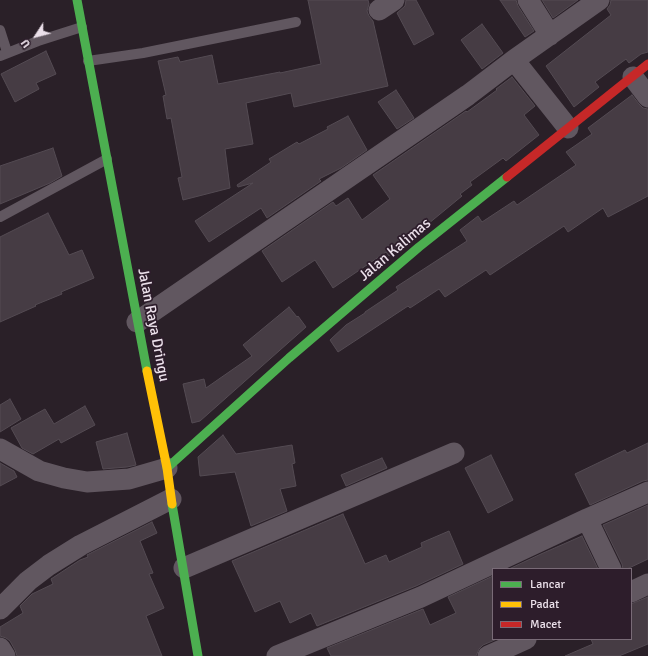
<!DOCTYPE html>
<style>
body{margin:0}
#map{position:relative;width:648px;height:656px;overflow:hidden;background:#2a2028;font-family:Signika,sans-serif}
canvas{display:block}
.legend{position:absolute;left:492px;top:568px;width:140px;height:72px;box-sizing:border-box;background:#2d1d2b;border:1px solid #796b77;margin:0;padding:5px 7px;list-style:none;font-size:12px;color:#ebe0ea}
.legend li{display:flex;align-items:center;gap:8px;height:20px}
.legend b{width:20px;border:1px solid #796b77}
.north{position:absolute;left:16px;top:16px;width:40px;height:40px;-webkit-text-stroke:3px #2d1d2b;paint-order:stroke;rotate:234deg;font-size:11px;font-weight:700;line-height:16px;text-align:center;color:#ebe0ea}
.north::after{content:'';display:block;margin:auto;width:14px;height:18px;background:#ebe0ea;clip-path:polygon(50% 0,100% 100%,50% 72%,0 100%)}
</style>
<div id="map">
<canvas width="648" height="656"></canvas>
<ul class="legend">
<li><b style="height:5px;background:#4caf50"></b>Lancar</li>
<li><b style="height:5px;background:#ffc107"></b>Padat</li>
<li><b style="height:5px;background:#c62828"></b>Macet</li>
</ul>
<div class="north">U</div>
</div>
<script>
const c = document.querySelector('canvas').getContext('2d');
c.lineJoin = 'round';
function paint(path, color) { c.fillStyle = color; c.fill(path, 'evenodd'); }
const toPath = rows => new Path2D(rows.map(r => 'M' + r).join(''));
function trace(path, color, width, dash) { c.strokeStyle = color; c.lineWidth = width; c.lineCap = dash ? 'butt' : 'round'; c.setLineDash(dash || []); c.stroke(path); }
function label(font, color, halo, rows, align = 'center') {
  c.font = font + ' Signika,sans-serif'; c.lineWidth = 3.5; c.setLineDash([]); c.textBaseline = 'middle'; c.strokeStyle = halo; c.fillStyle = color; for (const [text, x, y, turn = 0] of rows) {
    c.save(); c.translate(x, y); c.rotate((+turn || 0) * Math.PI / 180); c.textAlign = isNaN(turn) ? turn : align; if (halo) c.strokeText(text, 0, 0); c.fillText(text, 0, 0); c.restore();
  }
}
const building = toPath([
 [308,0,368,0,369,4,367,11,369,16,373,21,388,86,294,107,291,93,246,103,253,144,225,149,230,188,183,200,178,178,182,177,171,118,167,119,163,96,166,95,158,61,178,57,180,62,212,55,218,84,280,72,280,73,321,64,308,0],
 [406,0,416,0,434,34,414,45,397,13,405,6,406,0],
 [500,0,516,0,518,6,534,31,525,37,500,0],
 [542,0,578,0,553,18,542,0],
 [611,0,648,0,648,52,641,54,629,63,626,59,595,82,599,87,574,107,546,66,611,15,607,9,610,5,611,0],
 [482,24,503,53,482,69,461,40,482,24],
 [46,51,56,74,36,83,39,89,15,102,1,74,46,51],
 [512,77,535,106,524,115,539,135,506,161,503,158,470,182,472,185,460,194,462,196,389,256,386,252,333,288,315,260,282,282,262,251,333,202,336,206,348,198,362,220,390,199,373,175,466,111,467,112,497,90,496,89,512,77],
 [396,90,414,118,397,129,378,102,396,90],
 [632,95,639,104,643,108,648,109,648,196,608,217,603,208,568,232,564,226,490,275,486,270,445,297,439,289,410,308,408,306,338,352,330,340,346,325,365,313,365,312,398,290,396,287,467,241,460,230,478,216,482,222,514,201,517,205,576,165,566,152,592,134,588,128,632,95],
 [348,116,367,150,341,168,319,179,321,181,267,218,261,208,209,242,195,221,253,183,238,187,237,185,271,162,269,159,297,142,299,144,328,129,327,127,348,116],
 [53,148,62,176,50,183,0,204,0,166,53,148],
 [48,213,69,255,82,250,94,278,61,292,62,294,35,305,36,306,0,322,0,237,48,213],
 [289,307,297,317,298,316,306,327,200,421,192,423,183,384,204,379,206,388,252,356,243,345,289,307],
 [10,399,21,419,0,432,0,405,10,399],
 [85,406,95,425,61,443,59,439,33,454,22,448,11,428,45,409,54,424,85,406],
 [127,433,136,465,127,467,103,469,96,442,127,433],
 [223,435,236,454,292,445,295,463,292,464,296,486,280,489,287,511,251,526,235,472,200,476,198,457,223,435],
 [648,443,648,480,643,481,590,505,575,474,625,450,627,453,648,443],
 [491,455,513,500,488,513,465,468,491,455],
 [382,458,387,468,346,486,341,475,382,458],
 [0,463,14,471,17,477,0,486,0,463],
 [648,505,648,559,627,569,623,569,622,564,603,525,648,505],
 [343,514,365,564,386,555,389,562,422,547,421,543,449,531,463,564,416,586,317,626,311,613,290,623,280,601,255,612,232,561,343,514],
 [152,522,157,533,140,541,153,573,149,574,164,608,146,616,162,656,17,656,15,650,10,641,6,638,0,636,0,627,23,613,20,606,32,594,53,584,51,579,80,560,88,557,87,555,152,522],
 [582,536,598,569,509,569,541,554,582,536],
 [493,576,493,639,497,639,483,645,479,649,476,656,331,656,327,648,423,609,430,625,456,613,448,597,493,576],
 [648,597,648,644,619,656,565,656,593,644,591,639,631,639,631,604,648,597]
]);
const lane = toPath([
 [0,30,7,52],
 [0,56,38,41,82,27],
 [88,61,143,53,296,22],
 [0,217,107,159]
]);
const street = toPath([
 [528,0,550,35],
 [379,10,394,0],
 [514,60,599,0],
 [633,77,648,97],
 [137,322,468,95,514,60,568,128],
 [0,449,39,471,64,478,87,482,129,479,167,468],
 [587,519,611,569],
 [184,568,454,453],
 [631,592,648,584],
 [0,609,28,581,49,565,81,545,171,499],
 [0,648,5,656],
 [277,656,421,597,587,519,648,492],
 [488,656,526,639]
]);
const fast = toPath([
 [77,0,147,371],
 [167,468,289,358,419,247,507,177],
 [172,504,198,656]
]);
const slow = toPath([
 [147,371,167,468,172,504]
]);
const jam = toPath([
 [507,177,648,64]
]);
const streetNames = [
 ["Jalan Kalimas",395,250,-40],
 ["Jalan Raya Dringu",153,325,79]
];
paint(building, '#463c44');
trace(building, '#544b53', 1);
trace(lane, '#615760', 10);
trace(street, '#615760', 21);
trace(fast, '#4caf50', 9);
trace(slow, '#ffc107', 9);
trace(jam, '#c62828', 9);
label('15px', '#ebe0ea', '#2d1d2b', streetNames);
</script>
